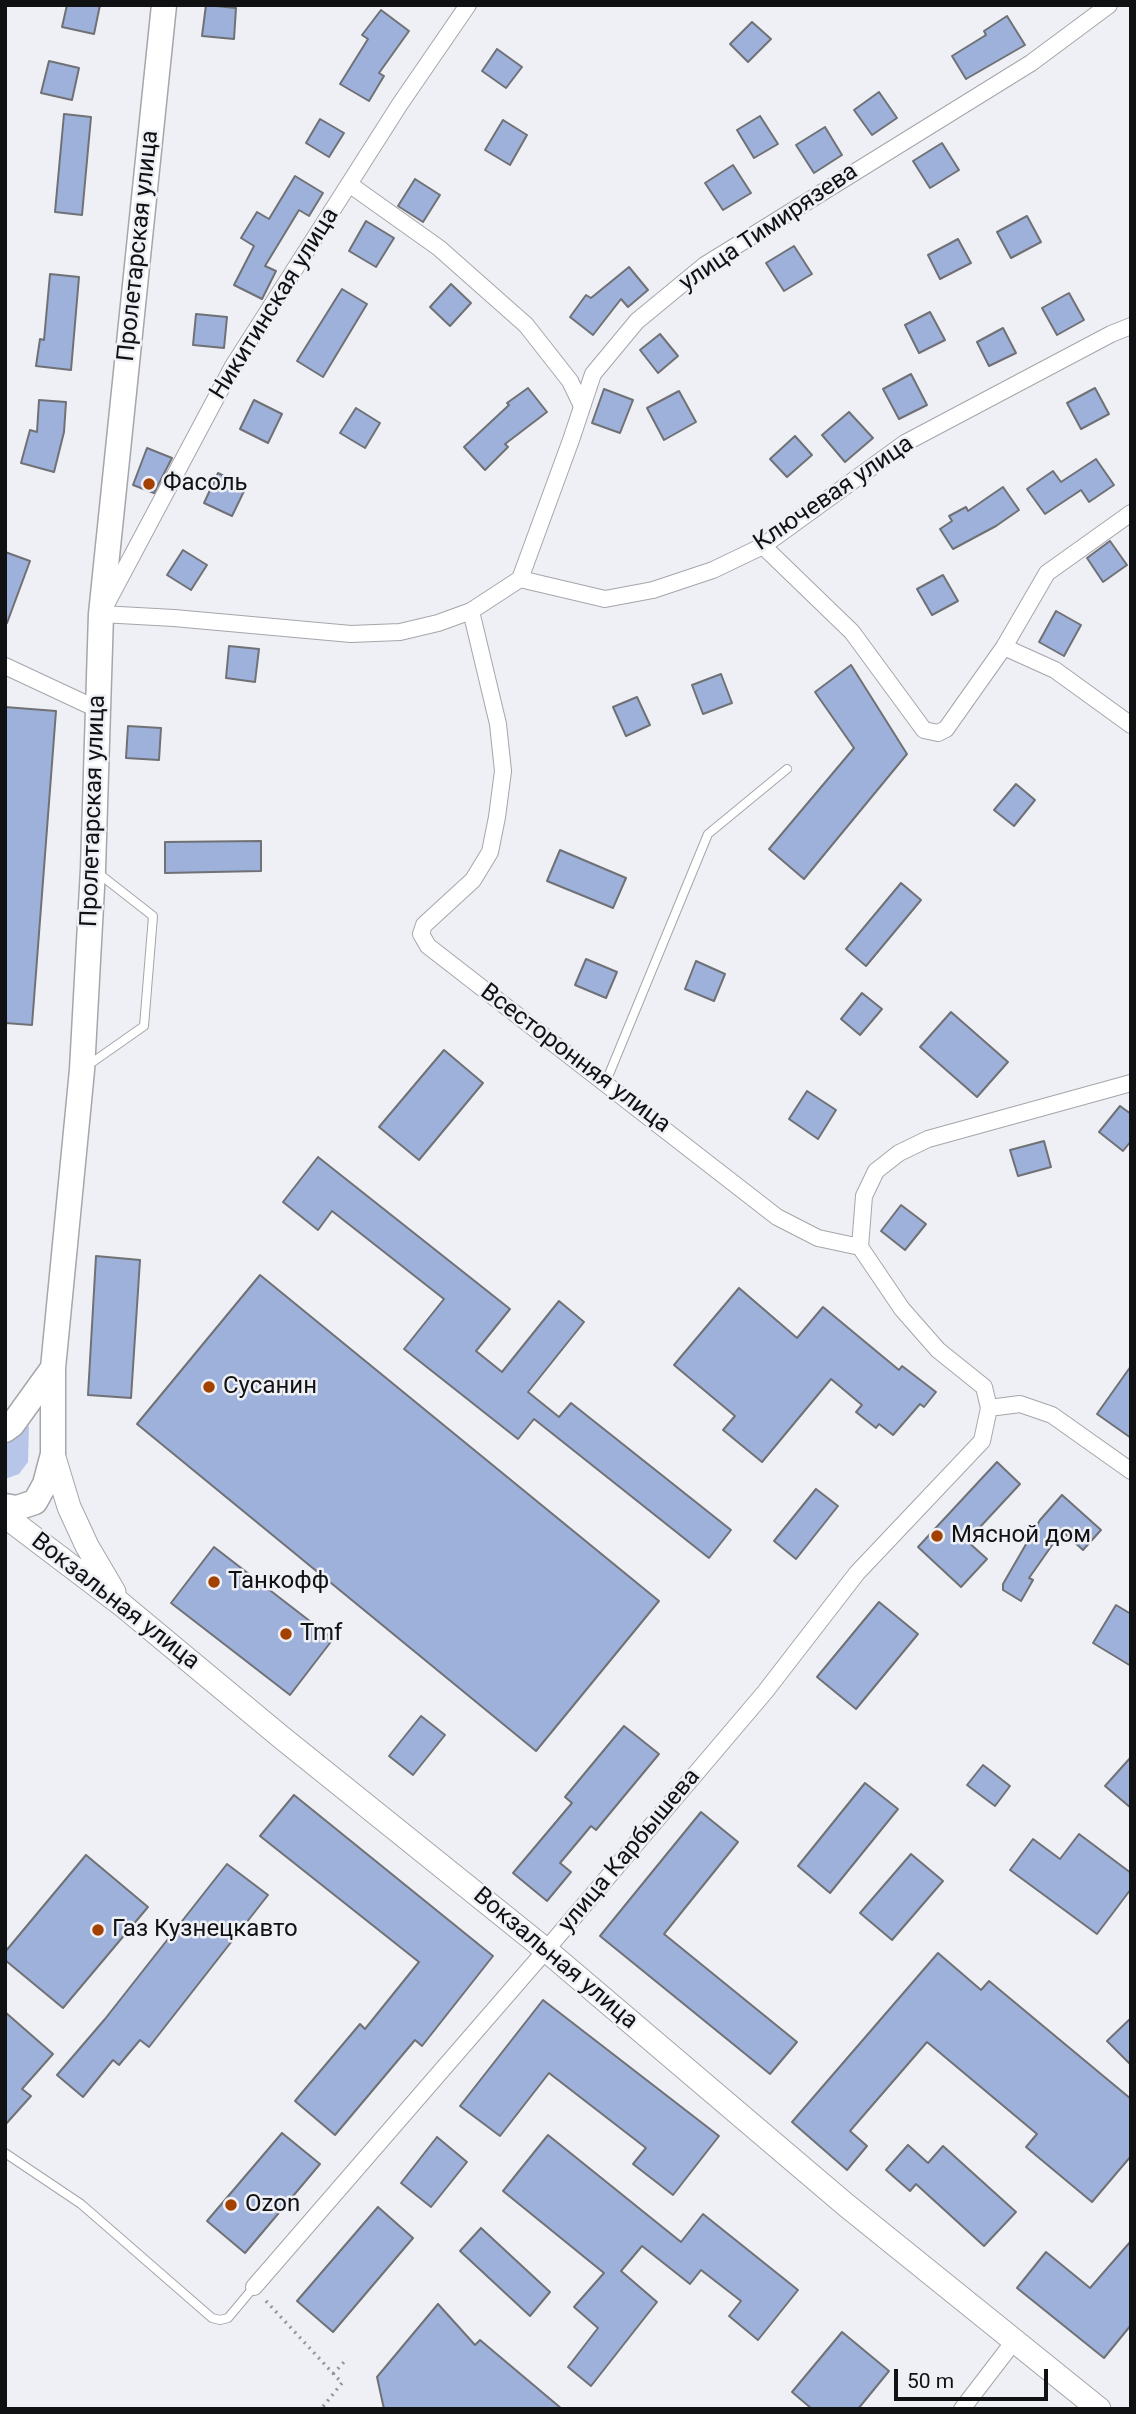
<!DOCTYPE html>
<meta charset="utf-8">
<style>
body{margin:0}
#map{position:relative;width:1136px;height:2414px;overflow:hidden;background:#eff0f5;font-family:Roboto,sans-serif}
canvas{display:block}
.frame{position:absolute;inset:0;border:7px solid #101112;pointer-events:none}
.scale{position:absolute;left:894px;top:2369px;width:154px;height:32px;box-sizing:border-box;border:4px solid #101112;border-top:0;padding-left:9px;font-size:21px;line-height:24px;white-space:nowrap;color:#101112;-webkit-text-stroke:5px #eff0f5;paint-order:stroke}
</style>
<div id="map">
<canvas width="1136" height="2414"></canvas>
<div class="frame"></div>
<div class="scale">50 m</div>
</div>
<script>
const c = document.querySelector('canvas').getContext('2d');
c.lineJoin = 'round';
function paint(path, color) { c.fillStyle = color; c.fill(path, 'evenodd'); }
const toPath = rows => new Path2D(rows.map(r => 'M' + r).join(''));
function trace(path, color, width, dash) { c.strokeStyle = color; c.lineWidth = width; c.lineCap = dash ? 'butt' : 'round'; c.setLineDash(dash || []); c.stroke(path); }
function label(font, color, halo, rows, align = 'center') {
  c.font = font + ' Roboto,sans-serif'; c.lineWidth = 5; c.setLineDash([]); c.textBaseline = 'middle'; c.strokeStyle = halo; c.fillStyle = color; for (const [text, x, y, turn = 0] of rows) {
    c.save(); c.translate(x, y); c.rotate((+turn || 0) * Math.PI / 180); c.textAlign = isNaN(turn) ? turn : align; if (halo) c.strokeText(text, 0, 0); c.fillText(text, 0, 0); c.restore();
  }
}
const green = toPath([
 [29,1426,28,1462,19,1474,5,1479,5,1441]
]);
const building = toPath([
 [67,5,100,5,94,34,62,27,67,5],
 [206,5,236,8,234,39,202,36,206,5],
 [381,10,409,31,379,73,384,76,369,101,340,84,368,39,362,35,381,10],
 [1007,16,1025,45,966,79,952,56,986,35,984,31,1007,16],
 [752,22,771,39,748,62,730,44,752,22],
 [497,49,522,67,506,88,482,71,497,49],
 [49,61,79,68,72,100,41,93,49,61],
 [879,92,897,118,872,135,854,110,879,92],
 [64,114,91,117,82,215,55,212,64,114],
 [760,116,778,144,754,158,737,130,760,116],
 [320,119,344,133,329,157,306,143,320,119],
 [503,120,527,135,510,165,485,150,503,120],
 [825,127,842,155,814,173,796,145,825,127],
 [942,143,959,170,930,188,913,161,942,143],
 [733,165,751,193,723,210,705,183,733,165],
 [295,176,323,193,309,216,299,210,265,266,276,271,262,299,234,285,254,246,241,238,257,212,269,219,295,176],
 [415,179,440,195,423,222,398,206,415,179],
 [1027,216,1041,242,1011,258,997,232,1027,216],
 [366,221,394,238,376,267,349,251,366,221],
 [958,239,971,263,940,279,928,255,958,239],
 [794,246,812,274,784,291,766,263,794,246],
 [629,267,648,290,628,307,621,299,593,335,570,317,586,295,591,298,629,267],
 [50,274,79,277,71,370,36,366,40,339,44,340,50,274],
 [451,284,471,303,450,326,430,307,451,284],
 [342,289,367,304,323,377,297,361,342,289],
 [1069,293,1084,320,1057,335,1042,308,1069,293],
 [930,312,945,340,919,353,905,325,930,312],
 [196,314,227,317,224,348,193,345,196,314],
 [1003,328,1016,353,989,366,977,342,1003,328],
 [660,334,678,356,658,373,640,350,660,334],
 [911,374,927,405,899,419,883,389,911,374],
 [528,388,547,412,505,444,508,447,485,470,464,447,509,405,507,403,528,388],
 [1095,388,1109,414,1081,429,1067,403,1095,388],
 [604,389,633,400,620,433,592,423,604,389],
 [679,391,696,422,664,440,647,408,679,391],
 [39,400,66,402,64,432,54,472,21,463,30,430,37,432,39,400],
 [254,400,282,414,268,443,240,429,254,400],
 [356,408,380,423,365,448,340,433,356,408],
 [849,412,873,438,845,462,822,435,849,412],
 [795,436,812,455,787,477,770,459,795,436],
 [147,448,172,458,154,493,133,485,147,448],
 [1096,459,1114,485,1089,502,1081,490,1045,514,1027,489,1053,471,1061,482,1096,459],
 [218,473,246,487,232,516,204,503,218,473],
 [1003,487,1019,510,996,526,953,549,940,529,952,521,949,516,966,507,968,511,1003,487],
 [1110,541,1127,565,1103,582,1087,558,1110,541],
 [183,550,207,565,191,590,167,575,183,550],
 [5,552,30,561,7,623,5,622,5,552],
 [943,575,958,601,932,615,917,589,943,575],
 [1056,611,1081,625,1064,656,1039,642,1056,611],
 [229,646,259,649,255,682,226,678,229,646],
 [851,665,907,754,804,879,769,849,854,748,815,692,851,665],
 [721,674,732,703,703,714,692,685,721,674],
 [637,697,650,725,626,736,613,707,637,697],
 [5,707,56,711,32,1025,5,1023,5,707],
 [128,726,161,728,159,760,126,758,128,726],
 [1016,784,1035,800,1014,826,994,810,1016,784],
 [261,841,261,871,165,873,165,842,261,841],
 [560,850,626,878,613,908,547,881,560,850],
 [901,883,921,900,866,966,846,949,901,883],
 [586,959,617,972,606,998,575,985,586,959],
 [696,961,725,974,714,1001,685,989,696,961],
 [862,993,882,1009,860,1035,841,1019,862,993],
 [951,1012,1008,1062,977,1097,920,1047,951,1012],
 [444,1050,483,1083,419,1160,379,1127,444,1050],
 [807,1091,836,1110,818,1139,789,1119,807,1091],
 [1120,1106,1131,1114,1131,1141,1123,1151,1099,1132,1120,1106],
 [1044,1141,1051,1167,1018,1176,1010,1150,1044,1141],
 [318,1157,510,1309,476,1351,502,1372,559,1301,584,1322,528,1392,559,1417,571,1403,731,1530,709,1558,534,1419,518,1439,404,1349,444,1299,332,1211,318,1230,283,1202,318,1157],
 [901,1205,926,1224,905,1250,881,1231,901,1205],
 [96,1256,140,1260,131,1398,88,1395,96,1256],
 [260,1275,659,1601,536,1751,137,1424,260,1275],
 [739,1288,797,1338,823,1307,899,1370,902,1366,936,1392,924,1407,920,1404,893,1435,879,1424,876,1428,856,1412,862,1405,831,1379,762,1462,723,1430,735,1416,674,1365,739,1288],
 [1131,1366,1131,1438,1097,1414,1131,1366],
 [997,1462,1020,1484,967,1541,987,1559,961,1587,918,1547,997,1462],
 [816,1489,838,1506,796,1559,774,1541,816,1489],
 [1062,1495,1101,1530,1083,1550,1062,1531,1029,1578,1033,1580,1021,1601,1003,1590,1003,1584,1040,1520,1062,1495],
 [214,1547,333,1639,290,1695,171,1603,214,1547],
 [879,1602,918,1634,856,1709,817,1677,879,1602],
 [1116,1605,1131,1614,1131,1666,1093,1643,1116,1605],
 [421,1716,445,1735,413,1775,389,1756,421,1716],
 [624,1726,659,1754,596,1830,591,1826,560,1863,571,1872,547,1901,513,1873,572,1803,565,1797,624,1726],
 [1131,1757,1131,1808,1105,1786,1131,1757],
 [983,1765,1010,1786,995,1806,967,1785,983,1765],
 [865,1783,898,1809,830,1893,798,1866,865,1783],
 [294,1795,493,1956,422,2046,415,2040,335,2135,295,2101,360,2024,365,2029,419,1962,260,1836,294,1795],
 [701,1812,738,1842,664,1934,797,2042,770,2074,600,1936,701,1812],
 [1079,1834,1131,1873,1131,1889,1097,1934,1010,1870,1033,1839,1060,1859,1079,1834],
 [911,1854,943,1881,892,1940,860,1913,911,1854],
 [86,1855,148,1907,63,2008,5,1960,5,1952,86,1855],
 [227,1864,268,1895,149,2047,140,2040,119,2065,113,2060,83,2097,57,2075,105,2019,227,1864],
 [938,1953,981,1990,989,1981,1131,2099,1131,2156,1092,2202,1026,2147,1037,2134,927,2042,850,2131,867,2146,847,2170,792,2122,938,1953],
 [543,2000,719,2136,673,2195,633,2164,646,2148,549,2073,500,2136,460,2106,543,2000],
 [5,2012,53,2054,22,2089,31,2096,5,2125,5,2012],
 [1131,2018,1131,2065,1107,2041,1131,2018],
 [282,2133,320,2164,245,2253,207,2221,282,2133],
 [548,2135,681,2242,703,2214,798,2290,758,2340,729,2316,741,2301,701,2270,690,2284,642,2246,621,2271,657,2302,591,2386,568,2367,598,2328,574,2307,604,2273,503,2191,548,2135],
 [437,2137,467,2162,431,2207,401,2183,437,2137],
 [908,2145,928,2163,943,2146,1016,2212,984,2246,916,2184,910,2191,886,2170,908,2145],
 [378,2207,413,2238,333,2332,297,2301,378,2207],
 [481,2228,550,2292,530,2316,460,2251,481,2228],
 [1131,2241,1131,2325,1104,2358,1017,2288,1046,2252,1090,2288,1131,2241],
 [438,2304,475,2345,480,2340,562,2409,384,2409,377,2377,438,2304],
 [842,2332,889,2371,858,2409,812,2409,792,2392,842,2332]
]);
const path = toPath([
 [266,2301,342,2383,321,2409],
 [333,2374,344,2362]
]);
const service = toPath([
 [87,1066,144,1026,153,916,98,873],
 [605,1084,708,834,787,769],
 [5,2153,81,2204,212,2318,220,2320,228,2318,254,2287]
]);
const minor = toPath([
 [468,5,400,104,233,366,101,614,174,618,351,634,400,632,438,623,471,611,520,579],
 [349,184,439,248,526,325,570,381,582,406],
 [763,546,852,632,924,730,938,733,946,729,1004,647,1047,573,1131,513],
 [520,579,571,440,593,374,637,321,705,265,1031,63,1109,5],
 [520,579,605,599,653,590,713,570,763,546,905,443,1111,334,1131,326],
 [1004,647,1055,670,1131,725],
 [5,666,97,709],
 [860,1247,864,1196,876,1171,899,1153,928,1139,1131,1083],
 [989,1408,1020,1404,1052,1415,1131,1471],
 [254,2287,546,1950,765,1692,857,1573,982,1441,989,1408,984,1387,938,1350,902,1309,860,1247,818,1238,777,1217,428,946,421,934,424,925,473,880,490,852,497,817,503,771,498,724,471,611],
 [962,2409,1015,2340]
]);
const secondary = toPath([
 [53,1454,69,1507,87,1546,114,1592],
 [5,1516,121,1604,281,1737,546,1950,846,2205,1099,2409]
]);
const primary = toPath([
 [5,1430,12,1425,53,1368],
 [5,1506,17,1508,35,1502,45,1484,53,1454,53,1368,82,1070,93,869,101,614,164,5]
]);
const markers = [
 [149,484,7,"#a34100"],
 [209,1387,7,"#a34100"],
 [937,1536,7,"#a34100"],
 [214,1582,7,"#a34100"],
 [286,1634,7,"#a34100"],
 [98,1930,7,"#a34100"],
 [231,2205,7,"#a34100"]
];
const streetNames = [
 ["улица Тимирязева",769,228,-34],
 ["Пролетарская улица",139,246,-84],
 ["Никитинская улица",275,304,-58],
 ["Ключевая улица",834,494,-34],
 ["Пролетарская улица",94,811,-88],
 ["Всесторонняя улица",575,1059,37],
 ["Вокзальная улица",115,1602,38],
 ["улица Карбышева",630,1851,-50],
 ["Вокзальная улица",555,1959,40]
];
const poiNames = [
 ["Фасоль",163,484],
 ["Сусанин",223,1387],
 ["Мясной дом",951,1536],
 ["Танкофф",228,1582],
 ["Tmf",300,1634],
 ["Газ Кузнецкавто",112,1930],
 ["Ozon",245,2205]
];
paint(green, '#b7c6e8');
paint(building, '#9eb1db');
trace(building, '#6f7175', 2);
trace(service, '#a4a6aa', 10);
trace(minor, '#a4a6aa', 18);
trace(secondary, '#a4a6aa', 25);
trace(primary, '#a4a6aa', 27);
trace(path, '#949599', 3.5, [2, 5]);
trace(service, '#fff', 8);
trace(minor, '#fff', 16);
trace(secondary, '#fff', 23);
trace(primary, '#fff', 24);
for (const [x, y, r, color] of markers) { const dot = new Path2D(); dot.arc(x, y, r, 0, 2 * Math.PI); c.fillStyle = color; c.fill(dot); trace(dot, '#eff0f5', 2.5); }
label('24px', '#101112', '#eff0f5', streetNames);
label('24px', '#101112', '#eff0f5', poiNames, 'left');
</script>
